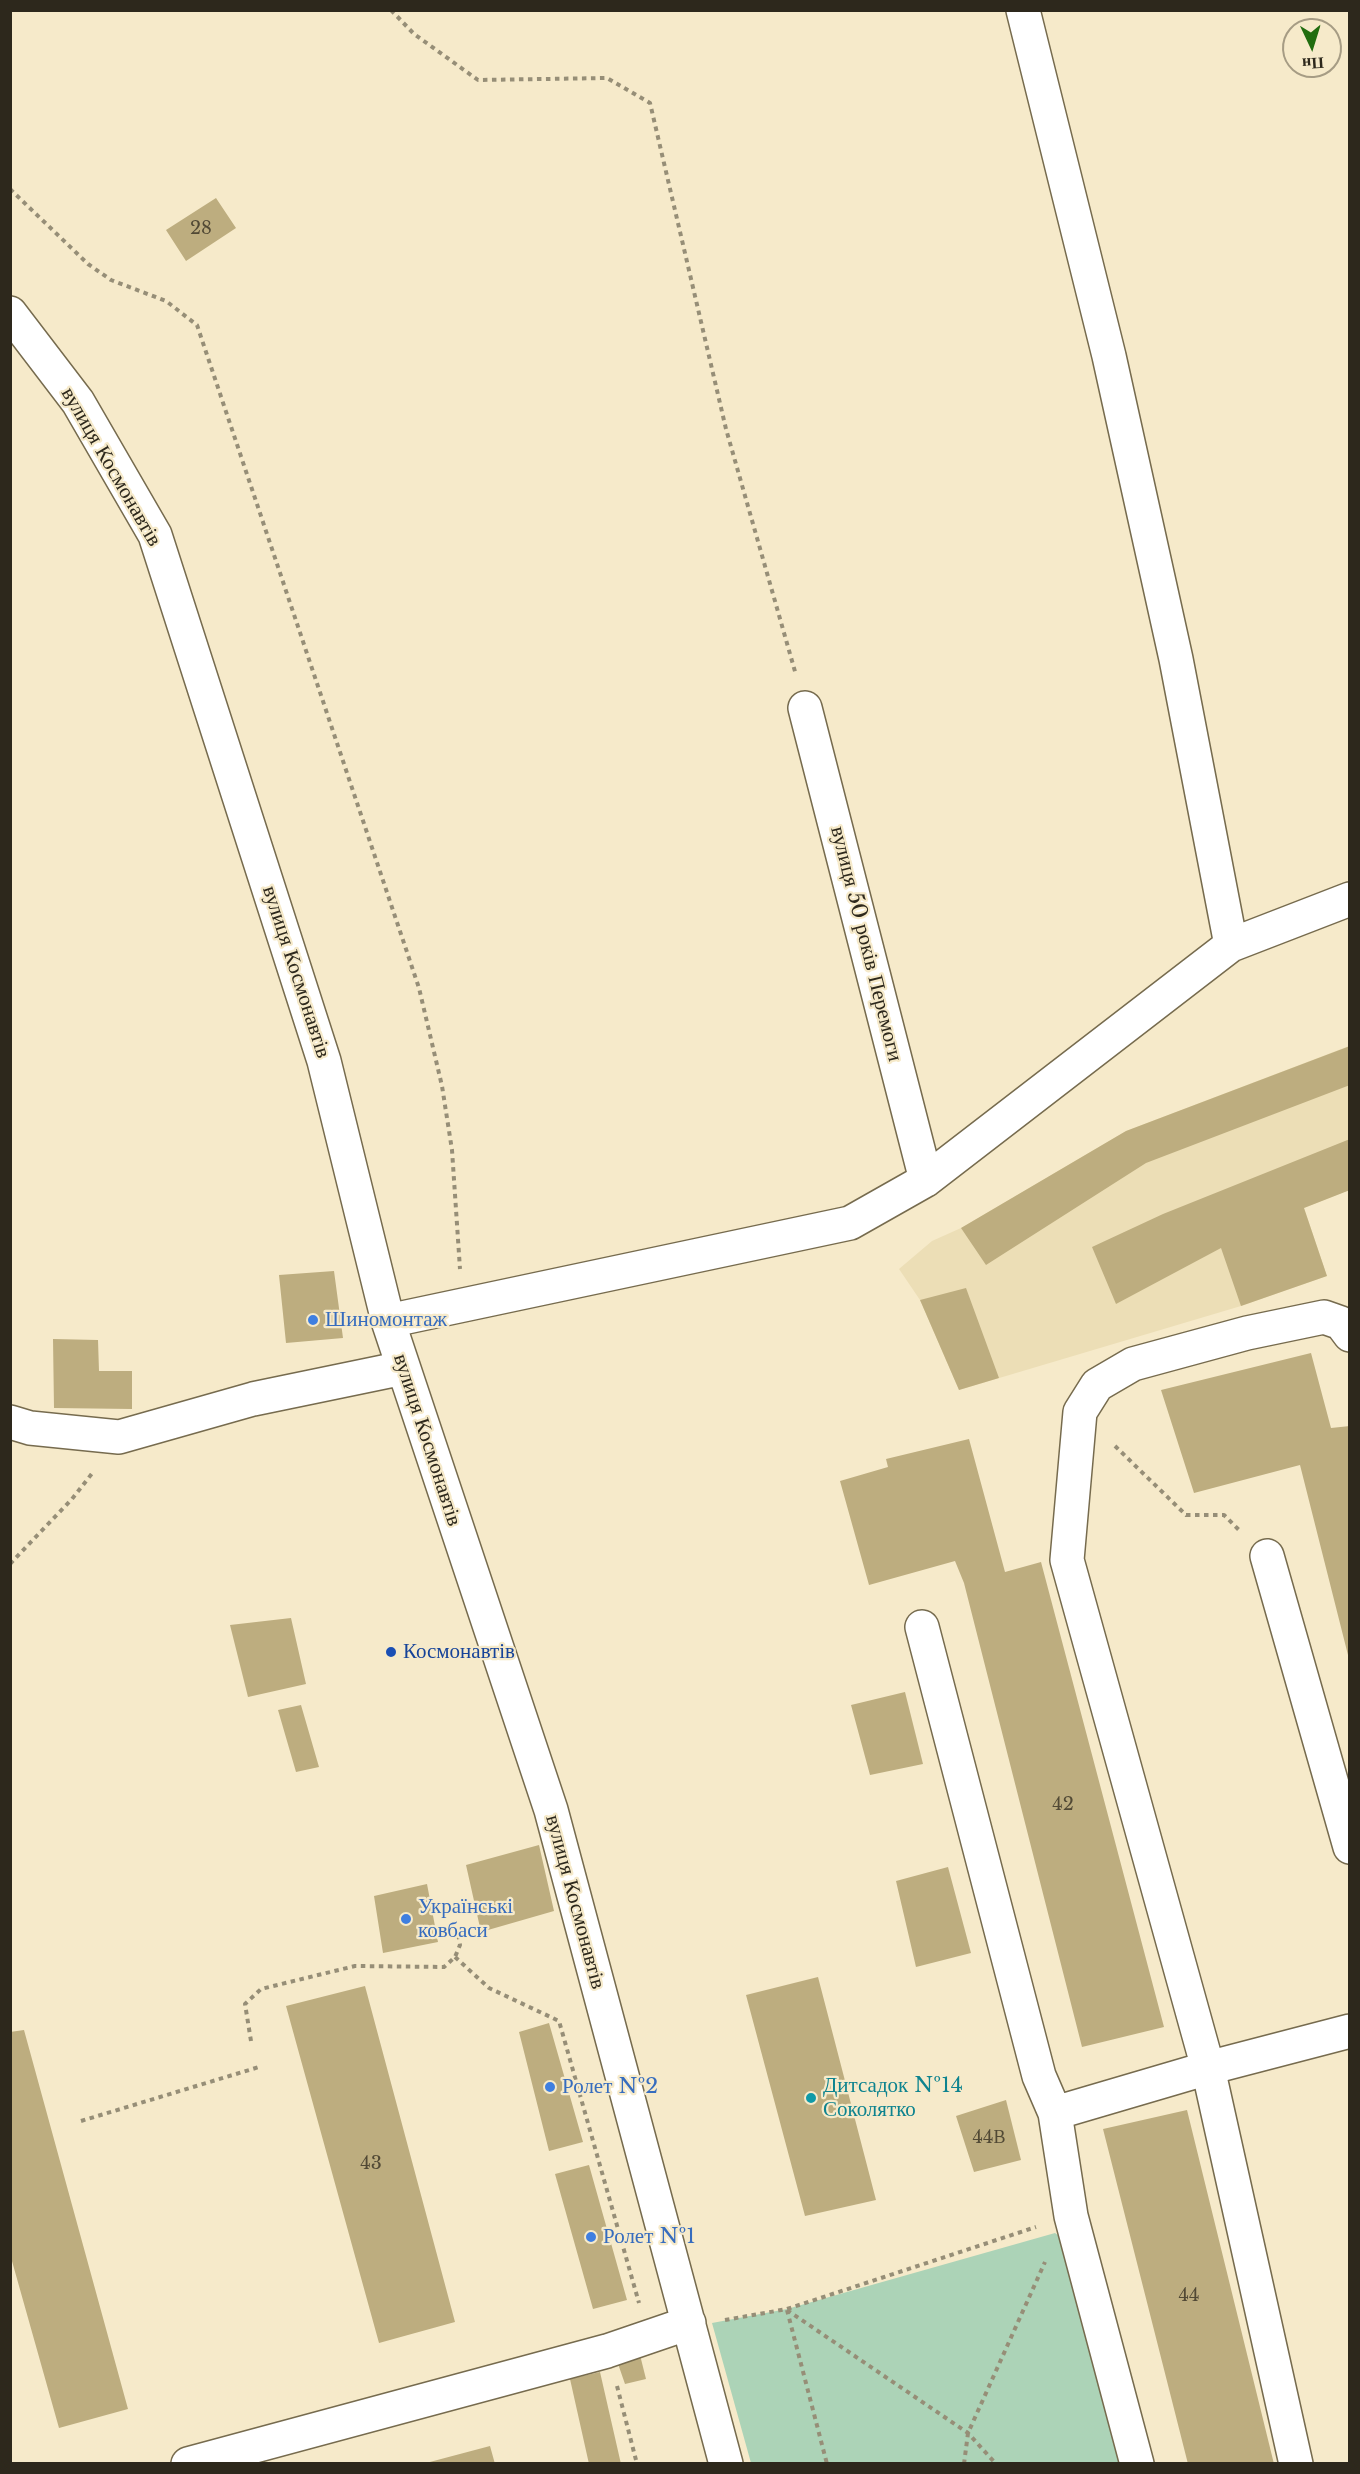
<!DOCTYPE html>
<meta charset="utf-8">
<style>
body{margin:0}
#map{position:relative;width:1360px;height:2474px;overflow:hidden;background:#f6eaca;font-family:"Libre Baskerville",serif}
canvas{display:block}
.frame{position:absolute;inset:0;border:12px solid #2d281c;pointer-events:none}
.north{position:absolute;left:1282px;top:18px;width:60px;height:60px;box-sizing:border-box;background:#f6eaca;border:2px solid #a69c84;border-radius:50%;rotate:176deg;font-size:16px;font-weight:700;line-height:24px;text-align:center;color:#2d281c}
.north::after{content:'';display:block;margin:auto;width:21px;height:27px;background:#216d0f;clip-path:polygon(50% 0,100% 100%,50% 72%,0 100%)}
</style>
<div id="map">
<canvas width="1360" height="2474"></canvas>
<div class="frame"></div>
<div class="north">Пн</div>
</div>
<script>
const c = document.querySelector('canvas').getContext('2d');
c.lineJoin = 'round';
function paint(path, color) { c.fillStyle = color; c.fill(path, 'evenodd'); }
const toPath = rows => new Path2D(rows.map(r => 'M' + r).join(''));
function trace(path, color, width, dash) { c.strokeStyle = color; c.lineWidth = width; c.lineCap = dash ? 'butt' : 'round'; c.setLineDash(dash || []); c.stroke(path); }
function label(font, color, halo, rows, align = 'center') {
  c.font = font + ' "Libre Baskerville",serif'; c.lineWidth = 4.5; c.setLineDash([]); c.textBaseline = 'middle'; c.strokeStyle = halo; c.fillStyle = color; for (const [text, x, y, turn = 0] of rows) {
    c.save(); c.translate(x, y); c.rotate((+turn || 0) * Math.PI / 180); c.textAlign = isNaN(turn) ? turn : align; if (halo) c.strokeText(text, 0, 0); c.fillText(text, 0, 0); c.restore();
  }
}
const built = toPath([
 [1349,1046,1349,1190,1304,1208,1327,1276,1241,1306,959,1390,920,1300,899,1269,932,1241,961,1228,1126,1131]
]);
const green = toPath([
 [1055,2233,1070,2244,1128,2463,751,2463,712,2323,787,2309]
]);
const building = toPath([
 [216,198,236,228,186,261,166,230],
 [1350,1046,1350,1085,1146,1163,986,1265,961,1228,1126,1131],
 [1350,1139,1350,1190,1304,1208,1327,1276,1241,1306,1221,1248,1116,1304,1092,1247,1163,1214],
 [334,1271,343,1338,286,1343,279,1275],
 [966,1288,999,1378,959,1390,920,1300],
 [53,1339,98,1340,99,1371,132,1371,132,1409,54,1408],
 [1311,1353,1331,1428,1350,1426,1349,1659,1300,1465,1194,1493,1161,1390],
 [969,1439,1005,1572,1041,1562,1164,2027,1082,2047,964,1583,955,1561,869,1585,840,1481,888,1467,886,1459],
 [291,1618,306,1684,248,1697,230,1625],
 [905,1692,923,1764,870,1775,851,1705],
 [301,1705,319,1767,296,1772,278,1710],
 [539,1845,554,1911,481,1932,466,1865],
 [948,1867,971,1953,916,1967,896,1881],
 [427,1884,438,1942,383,1953,374,1896],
 [818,1977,876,2200,805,2216,746,1995],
 [365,1986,455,2322,379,2343,286,2006],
 [549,2023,583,2142,549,2151,519,2032],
 [24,2030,128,2409,59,2428,10,2254,10,2032],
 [1006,2100,1021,2160,974,2172,956,2116],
 [1187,2110,1274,2464,1188,2464,1103,2129],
 [589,2165,627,2300,593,2309,555,2174],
 [639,2351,646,2379,625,2384,616,2358],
 [600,2372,621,2464,589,2464,570,2379],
 [490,2446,495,2464,426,2464,426,2463]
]);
const path = toPath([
 [391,10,414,34,478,80,607,78,650,103,726,429,796,675],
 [10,189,88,264,111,280,166,301,197,325,419,988,442,1086,452,1150,460,1269],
 [1115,1446,1186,1515,1224,1515,1240,1531],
 [10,1564,72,1499,94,1471],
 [455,1957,489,1988,559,2021,639,2303],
 [251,2041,245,2004,261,1989,355,1966,444,1967,455,1957,460,1945,457,1927],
 [81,2121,259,2067],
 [787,2310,968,2433,996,2464],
 [787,2310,827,2464],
 [725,2320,787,2309,1036,2227],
 [617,2386,637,2464],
 [964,2464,968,2433,1045,2262]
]);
const minor = toPath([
 [1023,10,1109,356,1176,659,1231,945],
 [10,313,78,402,155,535,324,1061,388,1321,551,1810,726,2464],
 [805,708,926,1180],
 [388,1321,850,1223,926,1180,1231,945,1350,899],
 [10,1422,30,1428,119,1437,253,1399,403,1368],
 [1267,1556,1350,1847],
 [922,1627,1039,2076,1055,2113,1071,2216,1137,2464],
 [1055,2113,1208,2068,1350,2031],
 [188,2464,607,2351,689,2323],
 [1296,2464,1208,2068,1067,1560,1080,1412,1097,1385,1133,1364,1247,1333,1324,1317,1341,1323,1350,1335]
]);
const markers = [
 [313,1320,6,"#3f7fe0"],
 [391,1652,6,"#1a4fb4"],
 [406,1919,6,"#3f7fe0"],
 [550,2087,6,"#3f7fe0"],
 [811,2098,6,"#0f9aa8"],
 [591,2237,6,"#3f7fe0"]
];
const numberNames = [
 ["28",201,229],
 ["42",1063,1805],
 ["44В",989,2138],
 ["43",371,2164],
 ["44",1189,2296]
];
const streetNames = [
 ["вулиця Космонавтів",111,467,60],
 ["вулиця 50 років Перемоги",866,944,76],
 ["вулиця Космонавтів",296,972,72],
 ["вулиця Космонавтів",427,1440,72],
 ["вулиця Космонавтів",575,1902,75]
];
const shopNames = [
 ["Шиномонтаж",325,1320],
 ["Українські",418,1907],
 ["ковбаси",418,1931],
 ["Ролет №2",562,2087],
 ["Ролет №1",603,2237]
];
const transitNames = [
 ["Космонавтів",403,1652]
];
const cultureNames = [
 ["Дитсадок №14",823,2086],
 ["Соколятко",823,2110]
];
paint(built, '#ecdeb6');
paint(green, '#acd3b7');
paint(building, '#bdad7f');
trace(minor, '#766b4e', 36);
trace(path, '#968e77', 4, [4.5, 4.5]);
trace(minor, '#fff', 33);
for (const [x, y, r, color] of markers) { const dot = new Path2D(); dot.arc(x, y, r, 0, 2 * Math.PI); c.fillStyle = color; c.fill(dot); trace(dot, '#f6eaca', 2); }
label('18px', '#514935', null, numberNames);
label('21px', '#2d281c', '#f6eaca', streetNames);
label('21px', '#366cbe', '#f6eaca', shopNames, 'left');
label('21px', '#164399', '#f6eaca', transitNames, 'left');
label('21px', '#0d838f', '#f6eaca', cultureNames, 'left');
</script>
